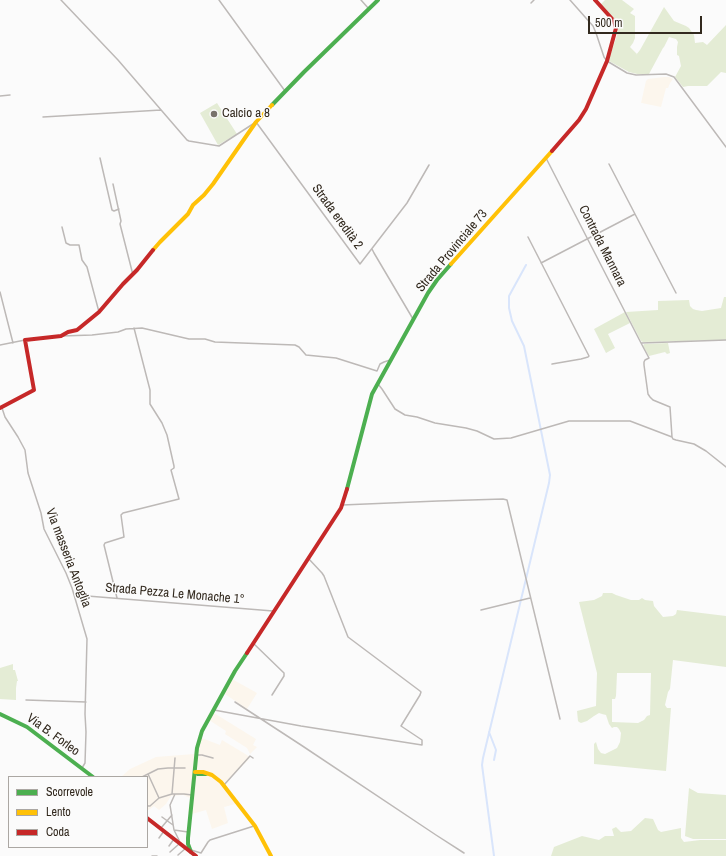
<!DOCTYPE html>
<meta charset="utf-8">
<style>
body{margin:0}
#map{position:relative;width:726px;height:856px;overflow:hidden;background:#fbfbfb;font-family:"Archivo Narrow",sans-serif}
canvas{display:block}
.legend{position:absolute;left:8px;top:776px;width:140px;height:72px;box-sizing:border-box;background:#fbfbfb;border:1px solid #aba7a3;margin:0;padding:5px 7px;list-style:none;font-size:12px;color:#32291e}
.legend li{display:flex;align-items:center;gap:8px;height:20px}
.legend b{width:20px;border:1px solid #aba7a3}
.scale{position:absolute;left:588px;top:16px;width:114px;height:18px;box-sizing:border-box;border:2px solid #32291e;border-top:0;padding-left:5px;font-size:12px;line-height:14px;white-space:nowrap;color:#32291e;-webkit-text-stroke:3px #fbfbfb;paint-order:stroke}
</style>
<div id="map">
<canvas width="726" height="856"></canvas>
<ul class="legend">
<li><b style="height:5px;background:#4caf50"></b>Scorrevole</li>
<li><b style="height:5px;background:#ffc107"></b>Lento</li>
<li><b style="height:5px;background:#c62828"></b>Coda</li>
</ul>
<div class="scale">500 m</div>
</div>
<script>
const c = document.querySelector('canvas').getContext('2d');
c.lineJoin = 'round';
function paint(path, color) { c.fillStyle = color; c.fill(path, 'evenodd'); }
const toPath = rows => new Path2D(rows.map(r => 'M' + r).join(''));
function trace(path, color, width, dash) { c.strokeStyle = color; c.lineWidth = width; c.lineCap = dash ? 'butt' : 'round'; c.setLineDash(dash || []); c.stroke(path); }
function label(font, color, halo, rows, align = 'center') {
  c.font = font + ' "Archivo Narrow",sans-serif'; c.lineWidth = 3; c.setLineDash([]); c.textBaseline = 'middle'; c.strokeStyle = halo; c.fillStyle = color; for (const [text, x, y, turn = 0] of rows) {
    c.save(); c.translate(x, y); c.rotate((+turn || 0) * Math.PI / 180); c.textAlign = isNaN(turn) ? turn : align; if (halo) c.strokeText(text, 0, 0); c.fillText(text, 0, 0); c.restore();
  }
}
const built = toPath([
 [664,77,669,77,673,79,670,83,668,88,666,88,661,107,642,103,641,103,646,81,648,79],
 [232,679,257,693,247,709,225,694,225,692],
 [214,713,256,739,253,745,257,747,250,754,247,748,225,734,226,731,209,720],
 [199,737,220,745,222,740,247,755,250,758,225,784,239,803,224,807,228,823,212,829,206,810,192,814,188,813,190,798,183,795,171,796,166,804,159,810,154,806,147,811,147,777,121,777,130,769,156,757,194,754]
]);
const green = toPath([
 [605,0,622,0,634,9,630,13,635,16,635,38,633,43,630,47,637,54,636,55,640,50,664,7,674,21,686,26,689,28,694,35,695,43,703,42,707,45,726,25,726,73,721,72,707,86,688,86,683,87,675,77,681,66,679,56,677,55,677,47,678,42,676,39,669,37,664,47,663,48,649,74,637,74,629,72,609,61,609,59,617,35,618,25,614,18,600,5],
 [217,103,237,134,218,145,200,113],
 [724,297,726,297,726,340,643,342,641,341,626,312,658,310,658,301,689,300,690,306,693,309,696,310,702,311,721,308],
 [625,312,630,323,608,334,615,348,606,353,594,329],
 [668,343,670,353,667,354,665,352,649,356,643,346,644,344],
 [603,593,612,593,616,595,631,600,639,600,642,598,645,600,653,601,654,606,663,617,673,616,676,614,677,610,726,616,726,667,673,660,670,689,668,692,665,705,667,708,671,708,666,771,594,764,594,744,596,742,598,749,601,753,605,754,617,748,620,742,621,733,619,729,617,727,614,727,612,728,609,724,606,715,602,714,599,713,594,716,587,721,581,723,579,722,578,721,577,711,596,706,597,673,579,602,594,600,602,596],
 [617,673,651,673,650,715,647,716,644,720,638,723,612,722,612,699,615,699,616,696],
 [13,664,13,670,15,670,18,681,17,681,16,688,16,700,0,699,0,668],
 [689,788,698,793,726,795,726,839,693,839,685,836],
 [645,818,653,819,658,830,661,832,681,828,681,838,684,842,700,840,726,840,726,856,551,856,554,847,582,836,599,840,605,836,614,836,612,829,616,827,621,832,631,831]
]);
const canal = toPath([
 [489,732,496,750,494,760],
 [494,856,482,765,483,758,549,483,550,475,524,346,512,321,509,308,509,296,526,265]
]);
const street = toPath([
 [61,0,118,60,187,140,189,141,219,146,256,122,360,264,407,203,429,165],
 [219,0,285,91],
 [361,0,369,9],
 [570,0,593,26,596,33,604,57,607,61,627,73,636,75,666,74,674,77,726,147],
 [531,3,534,0],
 [0,96,10,95],
 [43,117,161,110],
 [100,158,112,210,114,211,119,209],
 [546,158,641,343,726,340],
 [609,164,676,293],
 [113,184,121,221,120,224,133,275],
 [62,227,66,243,70,245,79,245,82,260,87,267,99,312],
 [528,237,589,356,588,357,581,359,552,364],
 [372,249,374,253,413,319],
 [541,263,635,214],
 [0,292,13,343],
 [62,336,92,335,118,332,126,329,142,328,189,339,205,339,215,342,295,345,299,347,306,355,336,358,377,371,380,364,384,362,390,360],
 [641,343,649,358,645,360,644,362,644,365,648,394,650,397,653,400,670,407,672,437],
 [0,345,25,340],
 [378,384,382,389,395,409,405,415,417,417,435,423,466,428,477,431,494,439,511,438,569,421,630,421,672,437,673,439,676,440,694,444,706,451,726,467],
 [2,408,5,417,18,437,25,450,28,473,41,513,44,529,66,573,72,588,87,639,85,714,86,732,85,763,82,768],
 [342,505,438,501,503,499,507,500,560,719],
 [75,595,273,611],
 [117,598,104,545,105,543,124,537,121,515,123,513,179,499,171,470,174,468,174,466,167,435,162,423,150,404,150,390,134,328],
 [481,610,530,598],
 [253,643,284,673,284,676,272,695],
 [26,700,86,702],
 [235,702,301,745,436,835,464,853],
 [214,710,301,726,422,745,422,740,401,726,420,695,421,692,420,691,348,637,324,576,322,573,308,558],
 [197,755,202,755,213,758],
 [148,774,159,798],
 [142,777,158,769,168,768,185,768],
 [224,785,250,756,253,758],
 [172,794,175,758],
 [175,794,170,805,174,830,179,840,178,842],
 [147,805,148,806,150,806,159,798,172,794,184,794,192,795],
 [162,817,173,825],
 [161,828,172,815],
 [174,830,188,832],
 [159,838,164,831],
 [169,846,174,839],
 [191,850,201,853,208,842,210,840,254,826],
 [170,852,179,844],
 [178,855,186,848],
 [152,856,157,856]
]);
const fast = toPath([
 [272,105,304,72,378,0],
 [347,489,372,394,428,293,437,280,451,264],
 [0,714,27,727,93,777],
 [195,772,198,774,206,774],
 [191,852,188,844,188,838,197,748,202,731,235,671,247,653]
]);
const slow = toPath([
 [153,250,160,242,188,214,193,205,204,195,213,184,256,122,272,105],
 [451,264,552,151],
 [195,772,203,772,212,775,221,782,255,826,271,856]
]);
const jam = toPath([
 [552,151,579,120,586,109,607,61,616,28,614,21,595,0],
 [0,408,34,390,25,340,61,336,68,332,77,330,99,312,123,284,137,270,153,250],
 [247,653,341,508,347,489],
 [147,818,196,856]
]);
const markers = [
 [214,114,4,"#78726b"]
];
const poiNames = [
 ["Calcio a 8",222,114]
];
const streetNames = [
 ["Strada eredità 2",337,217,54],
 ["Contrada Mannara",602,246,63],
 ["Strada Provinciale 73",452,251,-50],
 ["Via masseria Antoglia",68,558,69],
 ["Strada Pezza Le Monache 1°",175,594,5],
 ["Via B. Forleo",53,735,36]
];
paint(built, '#fcf6ed');
paint(green, '#e4ecd5');
trace(canal, '#d9e5fb', 2);
trace(street, '#bdb9b7', 1.5);
trace(fast, '#4caf50', 4);
trace(slow, '#ffc107', 4);
trace(jam, '#c62828', 4);
for (const [x, y, r, color] of markers) { const dot = new Path2D(); dot.arc(x, y, r, 0, 2 * Math.PI); c.fillStyle = color; c.fill(dot); trace(dot, '#fbfbfb', 1.5); }
label('13px', '#32291e', '#fbfbfb', poiNames, 'left');
label('13px', '#32291e', '#fbfbfb', streetNames);
</script>
